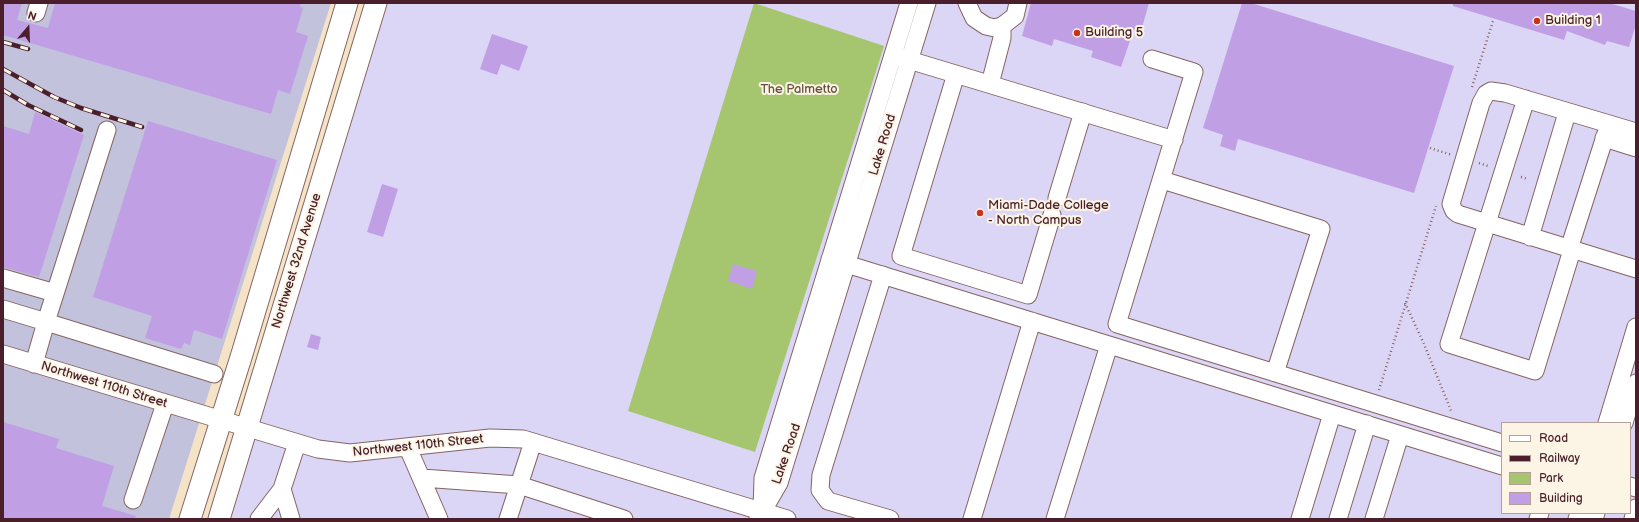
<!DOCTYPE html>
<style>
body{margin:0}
#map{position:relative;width:1639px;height:522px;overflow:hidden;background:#f4e3c6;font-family:"Balsamiq Sans",sans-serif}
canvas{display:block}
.frame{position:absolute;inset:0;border:4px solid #4a1f2b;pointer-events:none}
.legend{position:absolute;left:1501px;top:422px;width:130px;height:92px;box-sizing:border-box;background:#fcf5e5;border:1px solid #b59f9b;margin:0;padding:5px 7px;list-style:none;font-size:12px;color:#4a1f2b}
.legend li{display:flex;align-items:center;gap:8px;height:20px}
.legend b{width:20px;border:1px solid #b59f9b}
.north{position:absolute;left:8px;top:8px;width:40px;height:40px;-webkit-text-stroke:3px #fcf5e5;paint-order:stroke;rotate:19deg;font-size:11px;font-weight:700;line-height:16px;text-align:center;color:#4a1f2b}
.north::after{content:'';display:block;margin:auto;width:14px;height:18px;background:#4a1f2b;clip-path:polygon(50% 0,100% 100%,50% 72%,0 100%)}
</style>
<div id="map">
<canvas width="1639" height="522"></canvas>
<div class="frame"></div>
<ul class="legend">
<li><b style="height:5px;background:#fff"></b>Road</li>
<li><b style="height:5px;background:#4a1f2b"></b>Railway</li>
<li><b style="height:11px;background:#a5c66f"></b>Park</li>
<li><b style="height:11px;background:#c09fe5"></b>Building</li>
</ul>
<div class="north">N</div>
</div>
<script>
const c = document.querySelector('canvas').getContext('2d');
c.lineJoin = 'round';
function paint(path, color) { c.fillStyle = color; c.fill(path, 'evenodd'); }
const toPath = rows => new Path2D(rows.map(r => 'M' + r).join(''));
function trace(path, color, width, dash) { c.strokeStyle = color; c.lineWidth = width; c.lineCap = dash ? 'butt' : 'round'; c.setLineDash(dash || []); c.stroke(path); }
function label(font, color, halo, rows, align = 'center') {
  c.font = font + ' "Balsamiq Sans",sans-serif'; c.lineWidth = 4; c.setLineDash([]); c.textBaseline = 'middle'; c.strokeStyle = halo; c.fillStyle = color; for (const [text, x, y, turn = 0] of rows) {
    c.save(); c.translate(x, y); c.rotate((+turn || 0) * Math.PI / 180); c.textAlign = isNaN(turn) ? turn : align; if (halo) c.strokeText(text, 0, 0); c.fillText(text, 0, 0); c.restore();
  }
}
const built = toPath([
 [388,3,1636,3,1636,519,230,519],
 [1502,423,1630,423,1630,513,1502,513]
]);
const industrial = toPath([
 [3,3,331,3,169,519,3,519]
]);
const green = toPath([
 [754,3,884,46,755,452,628,411]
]);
const building = toPath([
 [3,3,22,3,17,20,48,28,55,3,301,3,300,7,303,8,296,32,308,36,290,94,278,90,271,114,3,35],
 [1031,3,1149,3,1141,31,1134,29,1121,67,1091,57,1093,51,1054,39,1052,46,1022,36],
 [1242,3,1251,3,1454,66,1414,193,1238,139,1235,151,1220,146,1223,135,1203,128],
 [1453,3,1609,3,1636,11,1636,24,1629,47,1607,41,1605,45,1567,31,1564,40,1453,6],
 [492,34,528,46,519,71,501,64,497,75,480,69],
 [35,112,84,135,39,277,3,267,3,126,29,134],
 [148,121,277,160,222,339,194,330,190,345,184,343,181,349,145,338,152,316,93,297],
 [382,184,398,189,383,237,367,232],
 [733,264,757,271,752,289,728,281],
 [311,334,321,337,318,350,307,347],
 [3,422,59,439,56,448,114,466,102,506,136,516,135,519,3,519]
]);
const path = toPath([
 [1472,87,1493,21],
 [1430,148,1452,155],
 [1479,163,1488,166],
 [1521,177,1528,179],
 [1405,303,1424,344,1452,413],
 [1379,390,1436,206]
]);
const minor = toPath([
 [967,3,974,18,986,26,995,28,1002,26,1015,16,1018,3],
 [36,13,39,3],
 [899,57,1174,140],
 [1152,59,1194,72,1117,324,1502,443],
 [956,74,901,256,1028,295,1052,215],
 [990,84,1002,38,1002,26],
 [1526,99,1449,344,1535,371,1572,250],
 [1636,132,1505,93,1491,91,1486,94,1481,103,1451,204,1454,211,1458,214,1636,269],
 [1604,138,1636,148],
 [1162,180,1321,229,1275,373],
 [1057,198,1083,112],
 [1530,237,1567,113],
 [1569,249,1609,124],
 [830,259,1502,466],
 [883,275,821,475,820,490,828,501,890,519],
 [3,278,55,293],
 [3,309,46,322,107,130],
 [3,354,318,449,350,453,490,438,523,439,787,519],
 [34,364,46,322,214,374],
 [1607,423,1636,327],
 [1624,423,1636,383],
 [408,448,439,519],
 [422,478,519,485,624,519],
 [1630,486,1636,488],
 [282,489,291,519],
 [133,500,165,404],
 [762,509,763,478,909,3],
 [259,519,282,489,297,443],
 [508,519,533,442],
 [758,519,779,483,927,3],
 [972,519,1032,321],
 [1055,519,1109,345],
 [1300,519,1332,414],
 [1338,519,1367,424],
 [1374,519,1400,435],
 [1538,519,1540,513],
 [1577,519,1579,513],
 [1594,519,1596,513],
 [1633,519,1636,508]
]);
const major = toPath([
 [190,519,242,354,347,3],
 [219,519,376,3]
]);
const rail = toPath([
 [3,42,28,49],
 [3,69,54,97,81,108,142,127],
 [3,90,28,105,81,130]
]);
const markers = [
 [1537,21,4,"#c8321e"],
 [1077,33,4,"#c8321e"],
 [980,213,4,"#c8321e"]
];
const poiNames = [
 ["Building 1",1545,21],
 ["Building 5",1085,33],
 ["Miami-Dade College",988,206],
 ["- North Campus",988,221]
];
const parkNames = [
 ["The Palmetto",799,90]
];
const streetNames = [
 ["Lake Road",883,145,-73],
 ["Northwest 32nd Avenue",297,261,-73],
 ["Northwest 110th Street",104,385,17],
 ["Northwest 110th Street",418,446,-6],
 ["Lake Road",787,454,-71]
];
paint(built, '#dcd6f6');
paint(industrial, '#c2c2dc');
paint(green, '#a5c66f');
paint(building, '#c09fe5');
trace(minor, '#866461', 19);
trace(major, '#866461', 23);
trace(path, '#866461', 2.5, [1, 3]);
trace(minor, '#fff', 17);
trace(major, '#fff', 21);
trace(rail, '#4a1f2b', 4.5);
trace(rail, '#fcf5e5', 3, [9]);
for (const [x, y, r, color] of markers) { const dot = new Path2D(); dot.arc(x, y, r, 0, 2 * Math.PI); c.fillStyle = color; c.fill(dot); trace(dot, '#fcf5e5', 1.5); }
label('13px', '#4a1f2b', '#fcf5e5', poiNames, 'left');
label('13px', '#65513f', '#fcf5e5', parkNames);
label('13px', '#4a1f2b', '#fcf5e5', streetNames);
</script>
